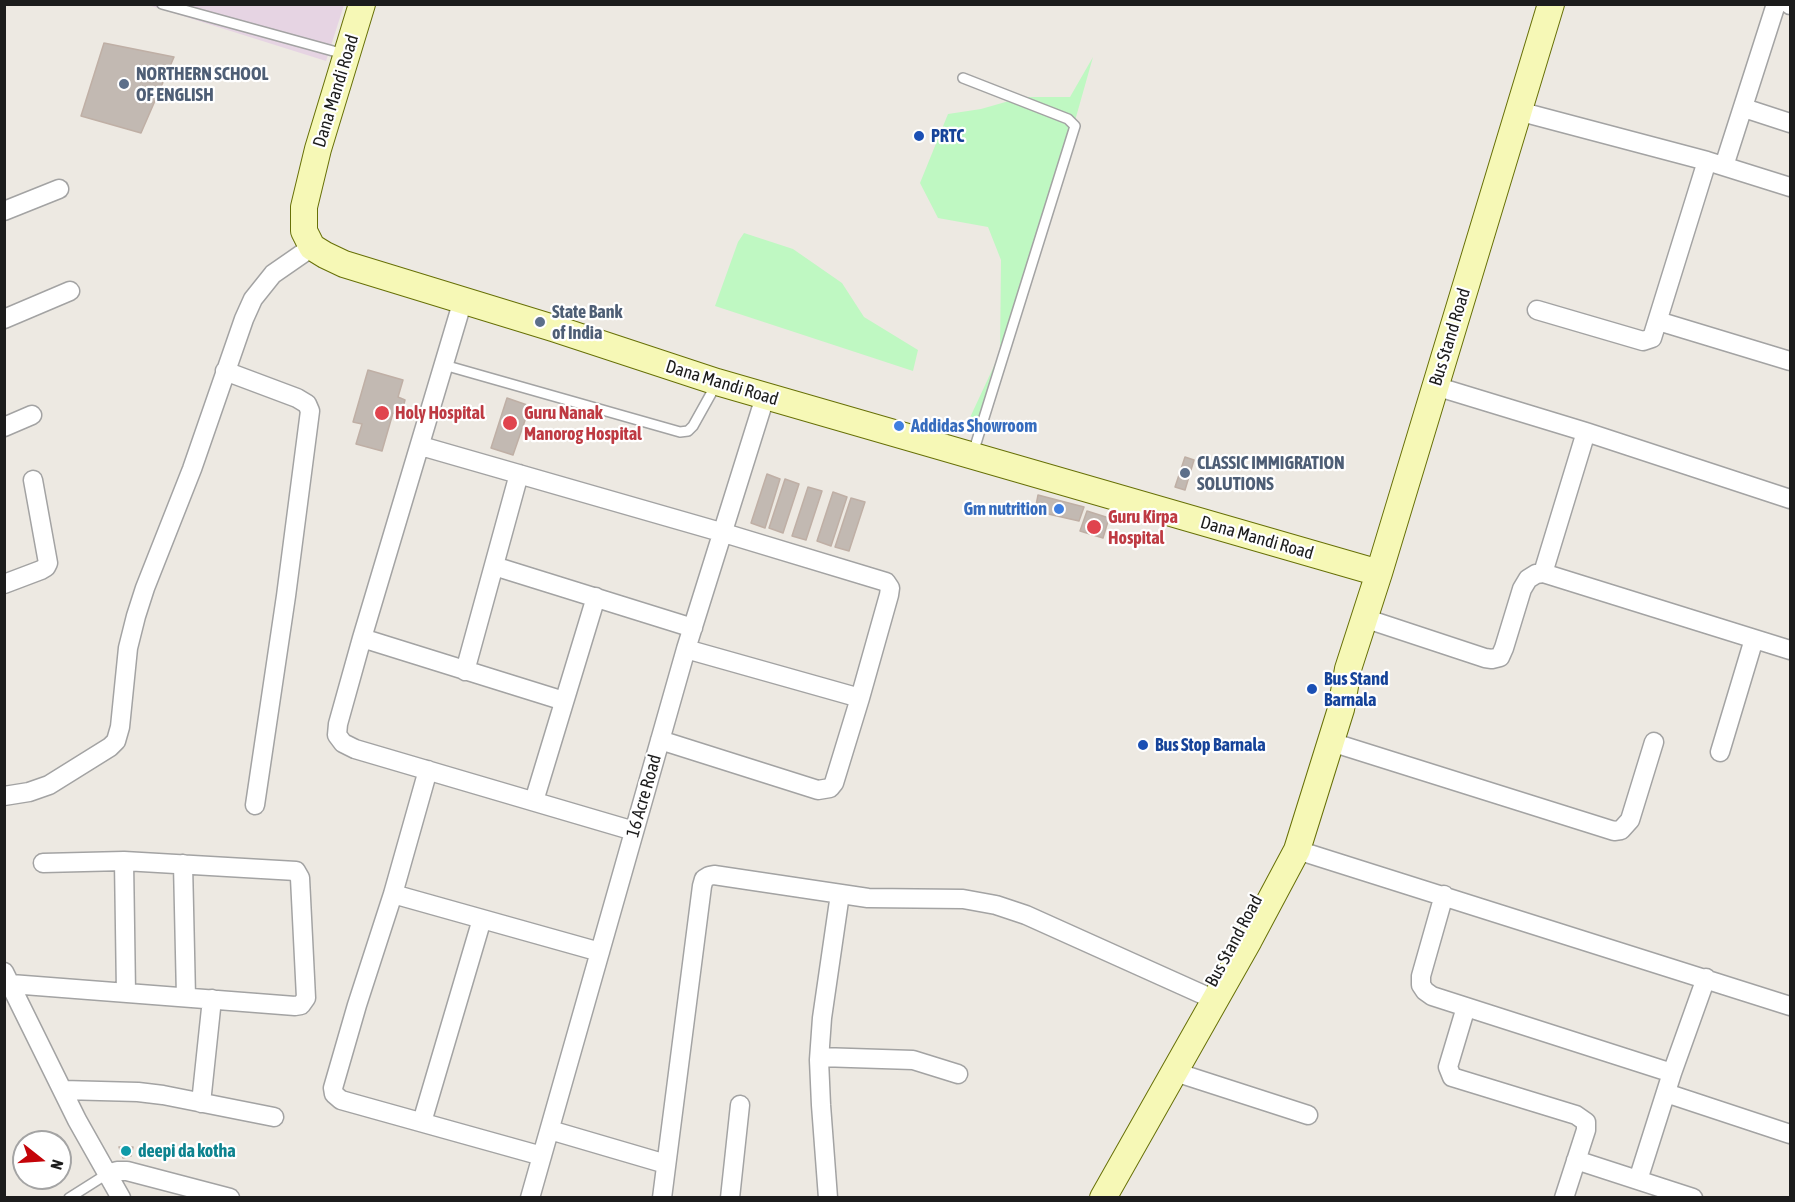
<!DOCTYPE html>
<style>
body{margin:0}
#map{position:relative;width:1795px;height:1202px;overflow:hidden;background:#ede9e2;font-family:"Asap Condensed",sans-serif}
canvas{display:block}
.frame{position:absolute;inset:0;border:6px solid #1c1c1c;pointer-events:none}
.north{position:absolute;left:12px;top:1130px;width:60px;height:60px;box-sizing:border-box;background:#fff;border:2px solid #a4a4a4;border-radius:50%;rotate:107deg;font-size:16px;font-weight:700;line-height:24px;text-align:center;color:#1c1c1c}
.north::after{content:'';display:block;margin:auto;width:21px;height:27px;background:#c40409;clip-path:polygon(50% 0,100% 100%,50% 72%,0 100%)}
</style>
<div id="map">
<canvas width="1795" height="1202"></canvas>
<div class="frame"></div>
<div class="north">N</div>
</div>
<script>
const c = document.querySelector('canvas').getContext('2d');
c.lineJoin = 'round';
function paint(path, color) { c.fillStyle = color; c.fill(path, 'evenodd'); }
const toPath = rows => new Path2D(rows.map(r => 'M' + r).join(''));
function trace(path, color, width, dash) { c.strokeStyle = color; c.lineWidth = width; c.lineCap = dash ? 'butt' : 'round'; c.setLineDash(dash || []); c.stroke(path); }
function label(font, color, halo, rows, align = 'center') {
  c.font = font + ' "Asap Condensed",sans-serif'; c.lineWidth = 4.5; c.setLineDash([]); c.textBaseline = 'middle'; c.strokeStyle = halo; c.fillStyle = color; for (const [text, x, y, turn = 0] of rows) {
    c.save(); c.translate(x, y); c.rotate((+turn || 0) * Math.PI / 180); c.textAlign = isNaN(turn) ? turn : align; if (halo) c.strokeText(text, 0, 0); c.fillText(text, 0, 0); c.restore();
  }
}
const industrial = toPath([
 [148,5,344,5,326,61]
]);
const park = toPath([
 [1093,57,1026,294,984,428,967,424,1000,353,1001,260,988,227,938,218,920,183,948,114,981,109,1023,97,1070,97],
 [744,233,793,249,842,283,864,317,918,350,913,371,715,306,738,242]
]);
const building = toPath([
 [104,43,174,57,141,133,81,116,104,43],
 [368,370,403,380,398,397,405,400,401,415,393,413,382,451,356,444,362,424,353,422,368,370],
 [507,398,530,406,513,455,491,448,507,398],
 [1185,457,1194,460,1185,490,1175,487,1185,457],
 [767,474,780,479,765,528,751,523,767,474],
 [785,479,799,484,783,533,769,528,785,479],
 [808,487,822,491,806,540,792,536,808,487],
 [833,492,847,497,831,546,817,541,833,492],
 [1038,495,1084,507,1079,521,1035,511,1038,495],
 [851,498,865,502,849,551,835,547,851,498],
 [1087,511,1109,518,1103,538,1080,531,1087,511],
 [119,1147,133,1147,131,1156,123,1158,119,1147]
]);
const lane = toPath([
 [162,4,344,54],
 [963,78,1068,119,1075,126,973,453],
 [444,365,680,432,688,431,693,426,717,383],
 [69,1198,107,1174]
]);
const street = toPath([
 [1789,4,1790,5],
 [1744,108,1790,123],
 [1518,111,1707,161,1790,187],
 [1724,166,1776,4],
 [4,211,59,189],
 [463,300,362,638,338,724,337,735,343,743,355,749,634,831],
 [1537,310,1643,341,1652,338,1707,161],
 [4,319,70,291],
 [1658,321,1790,361],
 [225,371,297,398,307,404,310,411,286,596,255,805],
 [1435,386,1586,432,1790,499],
 [4,427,32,415],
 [421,446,724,533,886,582,890,588,889,595,860,698,834,783,830,788,818,790,660,740],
 [494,566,693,628],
 [1543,573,1586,432],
 [4,584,41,570,46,567,48,563,33,480],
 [1364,618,1485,658,1492,659,1500,657,1504,648,1522,589,1528,579,1536,574,1543,573,1790,650],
 [362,638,564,701],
 [686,649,860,698],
 [465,671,519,474],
 [1331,742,1614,831,1621,830,1630,820,1654,742],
 [1720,752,1754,639],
 [428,770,393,894,357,1005,333,1088,334,1094,341,1100,542,1156],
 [4,796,29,792,49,785,110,747,116,741,120,727,128,648,136,616,145,588,192,469,244,319,253,299,273,274,312,247],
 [534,801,596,597],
 [1297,850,1790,1006],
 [124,861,126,993],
 [183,864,186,997],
 [393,894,600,952],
 [1444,895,1421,976,1421,985,1425,991,1432,996,1672,1073],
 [4,972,77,1120,121,1198],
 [11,984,295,1006,301,1005,306,998,300,878,296,871,124,861,43,863],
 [1466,1007,1448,1067,1452,1077,1576,1115,1586,1122,1586,1130,1564,1198],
 [820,1057,913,1060,958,1074],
 [1175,1072,1308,1115],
 [63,1090,138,1092,163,1095,274,1117],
 [1666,1093,1790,1134],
 [201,1103,212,999],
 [422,1122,482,919],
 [550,1130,666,1164],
 [1576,1160,1693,1198],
 [107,1174,117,1171,127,1171,230,1198],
 [1638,1180,1672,1073,1706,978],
 [530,1198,686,649,765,397],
 [662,1198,702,886,704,879,709,876,714,875,868,898,963,899,996,905,1026,915,1215,1000],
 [730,1198,740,1105],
 [828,1198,821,1105,819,1060,822,1018,840,894]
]);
const secondary = toPath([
 [362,4,318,149,304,207,304,231,312,247,325,255,344,264,553,328,717,382,1379,573],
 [1103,1198,1249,940,1297,850,1341,709,1348,669,1379,573,1551,4]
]);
const markers = [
 [124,84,6,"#5c6f8a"],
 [919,136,6,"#1a4fb4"],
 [540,322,6,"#5c6f8a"],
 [382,413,8,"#e0444e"],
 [510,423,8,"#e0444e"],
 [899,426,6,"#3f7fe0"],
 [1185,473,6,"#5c6f8a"],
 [1059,509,6,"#3f7fe0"],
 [1094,527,8,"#e0444e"],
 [1312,689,6,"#1a4fb4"],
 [1143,745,6,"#1a4fb4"],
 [126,1151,6,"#0f9aa8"]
];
const serviceNames = [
 ["NORTHERN SCHOOL",136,74],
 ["OF ENGLISH",136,95],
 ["State Bank",552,312],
 ["of India",552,333],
 ["CLASSIC IMMIGRATION",1197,463],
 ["SOLUTIONS",1197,484]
];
const streetNames = [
 ["Dana Mandi Road",336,91,-73],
 ["Bus Stand Road",1450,337,-73],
 ["Dana Mandi Road",722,383,17],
 ["Dana Mandi Road",1257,538,16],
 ["16 Acre Road",644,796,-74],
 ["Bus Stand Road",1234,941,-62]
];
const transitNames = [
 ["PRTC",931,136],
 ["Bus Stand",1324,679],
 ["Barnala",1324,700],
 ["Bus Stop Barnala",1155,745]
];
const healthNames = [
 ["Holy Hospital",395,413],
 ["Guru Nanak",524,413],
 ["Manorog Hospital",524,434],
 ["Guru Kirpa",1108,517],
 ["Hospital",1108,538]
];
const shopNames = [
 ["Addidas Showroom",911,426],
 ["Gm nutrition",1047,509,"right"]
];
const cultureNames = [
 ["deepi da kotha",138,1151]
];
paint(industrial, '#e6d4e3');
paint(park, '#bff8c2');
paint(building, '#c2b9b2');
trace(building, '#bfafa5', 1.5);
trace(lane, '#a3a3a3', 12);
trace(street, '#a3a3a3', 21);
trace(secondary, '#677007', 28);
trace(lane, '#fff', 9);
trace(street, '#fff', 18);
trace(secondary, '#f6f8b6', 26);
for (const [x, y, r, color] of markers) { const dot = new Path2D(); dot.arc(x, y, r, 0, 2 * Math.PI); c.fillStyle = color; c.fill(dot); trace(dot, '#fff', 2); }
label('bold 18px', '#4e5e75', '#fff', serviceNames, 'left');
label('18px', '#1c1c1c', '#fff', streetNames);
label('bold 18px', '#164399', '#fff', transitNames, 'left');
label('bold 18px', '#be3a42', '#fff', healthNames, 'left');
label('bold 18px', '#366cbe', '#fff', shopNames, 'left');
label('bold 18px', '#0d838f', '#fff', cultureNames, 'left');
</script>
